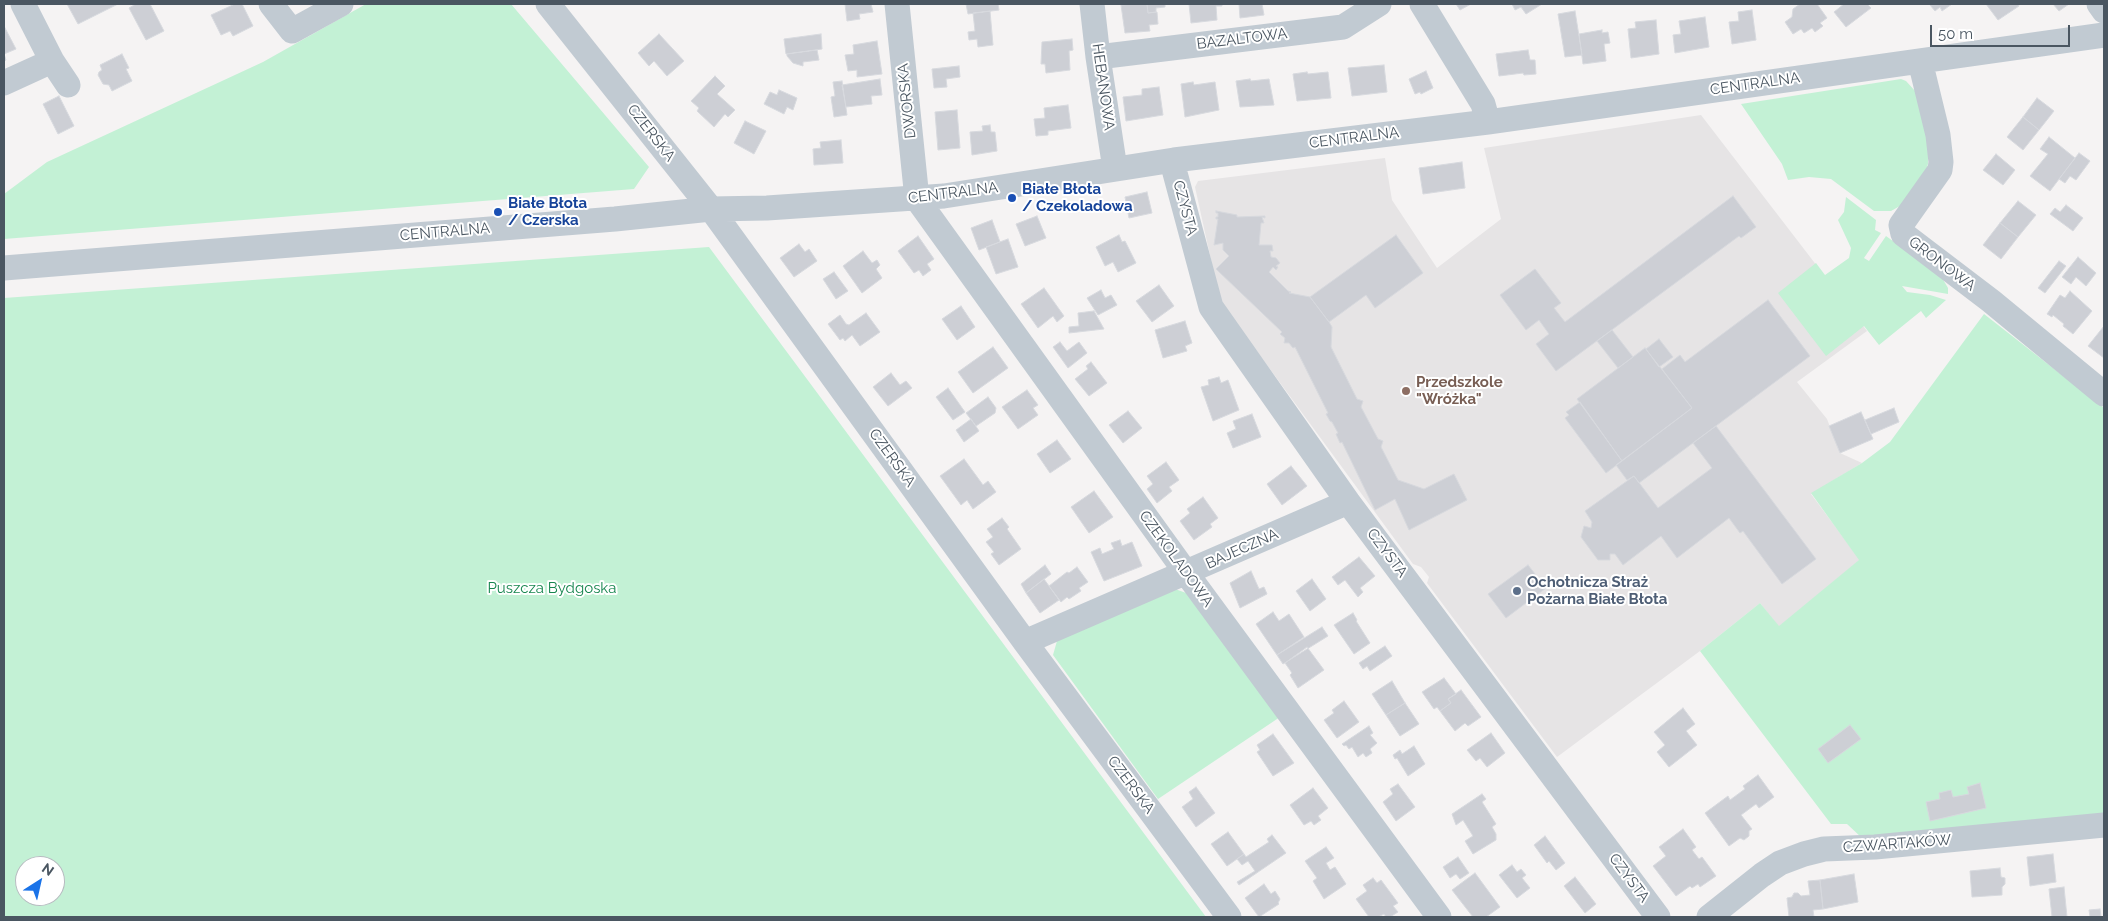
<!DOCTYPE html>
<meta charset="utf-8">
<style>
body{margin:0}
#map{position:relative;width:2108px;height:921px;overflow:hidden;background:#f5f3f3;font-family:Raleway,sans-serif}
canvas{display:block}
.frame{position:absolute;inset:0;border:5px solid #4a5661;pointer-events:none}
.north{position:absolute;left:15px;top:856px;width:50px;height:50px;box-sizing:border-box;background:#fff;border:1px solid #b7bbc0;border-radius:50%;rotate:35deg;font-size:14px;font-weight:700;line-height:20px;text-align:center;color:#4a5661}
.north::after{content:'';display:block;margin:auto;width:18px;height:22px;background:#1a73e8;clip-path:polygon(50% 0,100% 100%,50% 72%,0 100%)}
.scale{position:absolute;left:1930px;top:25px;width:140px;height:22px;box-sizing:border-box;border:2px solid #4a5661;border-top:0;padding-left:6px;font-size:15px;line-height:18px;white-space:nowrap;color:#4a5661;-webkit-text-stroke:4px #fff;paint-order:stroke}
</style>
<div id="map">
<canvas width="2108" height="921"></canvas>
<div class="frame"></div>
<div class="north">N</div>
<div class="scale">50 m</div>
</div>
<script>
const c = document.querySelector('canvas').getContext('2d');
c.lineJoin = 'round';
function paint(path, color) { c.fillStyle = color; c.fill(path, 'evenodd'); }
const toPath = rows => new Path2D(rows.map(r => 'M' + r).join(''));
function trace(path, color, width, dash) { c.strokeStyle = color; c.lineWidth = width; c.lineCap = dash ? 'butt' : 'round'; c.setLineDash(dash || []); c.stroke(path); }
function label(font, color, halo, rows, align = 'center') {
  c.font = font + ' Raleway,sans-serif'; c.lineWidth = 4; c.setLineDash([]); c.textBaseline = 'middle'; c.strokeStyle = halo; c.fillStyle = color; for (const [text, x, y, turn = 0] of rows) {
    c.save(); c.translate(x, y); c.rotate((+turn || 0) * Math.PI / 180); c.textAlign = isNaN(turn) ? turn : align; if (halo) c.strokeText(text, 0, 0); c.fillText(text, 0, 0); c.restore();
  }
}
const education = toPath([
 [1701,115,1867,331,1797,382,1827,419,1840,453,1862,463,1811,494,1860,560,1779,627,1760,603,1700,651,1557,757,1427,583,1429,577,1421,567,1413,564,1220,301,1195,187,1198,181,1385,158,1392,200,1437,268,1501,219,1484,148]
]);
const green = toPath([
 [366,4,511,4,649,167,634,189,4,239,4,194,47,162,263,62],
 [1901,79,1906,81,1916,92,1928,138,1928,164,1925,174,1900,206,1891,211,1874,211,1831,179,1809,177,1788,180,1782,164,1741,104],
 [1846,197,1876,220,1875,230,1881,233,1864,258,1869,261,1886,236,1941,276,1948,288,1948,294,1902,286,1907,292,1930,295,1946,300,1926,318,1921,311,1879,345,1864,326,1826,356,1778,293,1816,263,1825,275,1849,258,1851,248,1838,220,1844,212],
 [709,247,1206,917,4,917,4,298],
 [25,866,55,866,55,896,25,896],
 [1984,314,2104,408,2104,814,1862,838,1847,824,1831,824,1700,651,1760,603,1779,626,1859,560,1811,493,1862,463,1890,442],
 [1175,589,1189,594,1280,717,1158,799,1053,655,1057,641]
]);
const building = toPath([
 [67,4,118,4,78,24,67,4],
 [136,4,150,4,164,31,146,40,129,8,136,4],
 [235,4,242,4,253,26,233,36,230,31,221,35,211,15,235,4],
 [845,4,874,4,871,4,873,12,859,14,860,19,847,21,845,4],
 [966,4,998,4,999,10,968,14,966,4],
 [1134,4,1147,4,1148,13,1157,12,1158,24,1149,25,1150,31,1125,33,1121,5,1134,4],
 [1147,4,1165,4,1165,7,1156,8,1156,12,1148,13,1147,4],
 [1189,4,1222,4,1222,6,1216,6,1217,20,1191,23,1189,4],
 [1239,4,1262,4,1264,15,1240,18,1239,4],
 [1456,4,1471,4,1460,10,1456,4],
 [1512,4,1542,4,1526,14,1521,7,1515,10,1512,4],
 [1800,4,1817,4,1827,18,1820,23,1823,26,1815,32,1812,28,1804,33,1801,29,1793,34,1785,22,1792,17,1793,9,1800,4],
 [1844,4,1867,4,1871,8,1846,27,1834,12,1844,4],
 [1952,4,1942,11,1940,7,1935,11,1930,5,1952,4],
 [1986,4,2018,4,2019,6,1998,20,1986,4],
 [2053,4,2069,4,2059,11,2053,4],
 [1752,10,1756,40,1732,44,1729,22,1739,21,1738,12,1752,10],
 [990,11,993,45,978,47,977,39,969,40,968,32,975,31,973,13,990,11],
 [1575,11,1582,55,1565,57,1558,14,1575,11],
 [1705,17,1709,47,1675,53,1673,35,1681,34,1679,21,1705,17],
 [1656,20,1659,54,1631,58,1628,29,1636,28,1635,22,1656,20],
 [4,26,16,49,4,54,6,60,4,61,4,26],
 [1602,30,1602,33,1608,32,1610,43,1604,44,1606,61,1583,64,1579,34,1602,30],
 [659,34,684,61,667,76,654,61,649,66,638,53,659,34],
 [821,34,822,49,786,54,784,39,821,34],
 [1072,39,1073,50,1069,51,1070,70,1046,73,1045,64,1041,64,1042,42,1072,39],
 [877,41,882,74,857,77,857,70,848,71,845,55,854,54,853,45,877,41],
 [817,50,819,60,803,62,803,66,793,63,787,56,787,54,817,50],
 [1528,50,1530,60,1535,60,1536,74,1524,75,1523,73,1499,76,1496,54,1528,50],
 [122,54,129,68,126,69,132,81,112,91,109,85,103,84,98,75,99,72,102,70,100,65,122,54],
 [1384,65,1387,92,1352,96,1348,68,1384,65],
 [959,66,960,77,946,79,947,87,934,88,932,69,959,66],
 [1426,71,1433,88,1421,94,1420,92,1415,94,1409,79,1426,71],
 [1307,72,1308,74,1328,72,1331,98,1297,101,1293,74,1307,72],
 [715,76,725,86,717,94,735,110,728,117,725,114,714,127,697,111,699,108,691,101,715,76],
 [880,79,882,95,871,96,872,104,846,107,842,85,880,79],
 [1250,79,1251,81,1269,79,1274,105,1240,107,1236,81,1250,79],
 [842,81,847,115,834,117,831,97,835,96,833,82,842,81],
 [1193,82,1194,85,1215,82,1219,110,1185,117,1181,84,1193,82],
 [1159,87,1163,115,1126,121,1123,97,1142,95,1142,89,1159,87],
 [779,90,797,98,793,110,787,107,784,114,764,104,770,92,777,95,779,90],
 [59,96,74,126,58,134,43,104,59,96],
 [2037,98,2054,111,2039,130,2023,117,2037,98],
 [1068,105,1071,128,1048,131,1048,135,1036,136,1034,119,1045,118,1044,108,1068,105],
 [957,110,960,148,938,150,935,112,957,110],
 [2023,117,2039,130,2023,150,2007,137,2023,117],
 [745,121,766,131,754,154,734,143,745,121],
 [990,125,991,132,995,132,997,151,972,155,970,132,983,131,982,126,990,125],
 [2049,137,2075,158,2050,191,2030,176,2048,154,2040,149,2049,137],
 [841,140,843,163,814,165,813,149,821,148,820,142,841,140],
 [2079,153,2090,161,2076,180,2070,176,2065,183,2059,179,2079,153],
 [1996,154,2015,170,2003,185,1983,170,1996,154],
 [1462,162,1465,188,1423,194,1419,168,1462,162],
 [1147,192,1152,213,1129,218,1125,197,1147,192],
 [1733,196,1756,227,1741,238,1739,236,1556,371,1536,344,1549,334,1539,320,1526,330,1500,295,1535,269,1561,303,1554,308,1565,322,1733,196],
 [2018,201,2036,215,2018,237,2000,223,2018,201],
 [2066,205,2083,218,2073,231,2050,214,2055,208,2060,212,2066,205],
 [1216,211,1237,215,1237,217,1265,216,1265,218,1262,217,1264,223,1261,223,1259,245,1272,245,1273,251,1270,251,1271,257,1276,258,1280,263,1276,266,1278,267,1276,270,1273,267,1269,272,1288,291,1291,292,1289,293,1310,297,1329,322,1332,327,1331,347,1357,399,1363,401,1361,407,1378,439,1383,441,1381,447,1398,480,1424,489,1454,474,1467,500,1409,530,1395,499,1375,510,1342,442,1340,443,1336,434,1338,433,1332,422,1330,421,1326,414,1328,413,1295,347,1293,348,1289,343,1284,343,1285,338,1280,334,1282,332,1216,269,1229,256,1223,250,1223,243,1214,245,1218,219,1216,219,1216,217,1218,217,1218,213,1216,213,1216,211],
 [1037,216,1046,238,1025,246,1016,224,1037,216],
 [992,220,1000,242,979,250,971,228,992,220],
 [2000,223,2018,237,2001,259,1983,245,2000,223],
 [1119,235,1122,242,1125,241,1136,263,1118,272,1113,262,1105,266,1096,247,1119,235],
 [1396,235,1423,273,1375,308,1366,295,1329,322,1310,297,1396,235],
 [918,236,934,259,927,264,931,270,923,276,919,270,914,273,898,251,918,236],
 [1008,239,1018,267,996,274,986,247,1008,239],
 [799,244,805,252,809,249,817,261,794,277,780,258,799,244],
 [863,251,872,263,877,260,880,265,876,269,882,278,862,293,843,266,863,251],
 [2078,257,2096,273,2086,286,2076,277,2071,284,2062,277,2078,257],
 [2059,261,2066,266,2045,293,2038,288,2059,261],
 [834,272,848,291,836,299,823,279,834,272],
 [1159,285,1174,306,1152,322,1136,301,1159,285],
 [1044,288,1064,316,1057,322,1053,316,1038,328,1021,304,1044,288],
 [1101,290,1105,298,1111,295,1117,305,1098,315,1087,298,1101,290],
 [2070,291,2092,311,2073,334,2063,326,2064,324,2053,315,2052,317,2047,314,2060,295,2065,298,2070,291],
 [1768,300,1810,356,1639,483,1634,476,1627,480,1616,465,1692,408,1662,369,1680,355,1685,362,1768,300],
 [961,306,975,327,957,340,942,319,961,306],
 [1094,311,1104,329,1069,333,1069,327,1079,326,1078,313,1094,311],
 [866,313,880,332,860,346,852,335,845,341,843,338,840,340,828,324,840,315,846,324,849,325,866,313],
 [1185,321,1192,343,1185,346,1187,351,1163,358,1155,330,1185,321],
 [2104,326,2104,358,2088,346,2104,326],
 [1612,330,1633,357,1618,368,1597,341,1612,330],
 [1659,339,1673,357,1659,367,1646,349,1659,339],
 [1060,342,1067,351,1079,342,1087,353,1068,368,1053,347,1060,342],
 [993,347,1008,368,973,393,958,372,993,347],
 [1645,348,1692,408,1622,461,1577,399,1645,348],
 [1091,362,1107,383,1089,396,1075,379,1088,369,1086,366,1091,362],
 [891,373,900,385,906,381,912,388,888,406,873,387,891,373],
 [1219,377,1221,383,1228,380,1239,410,1213,421,1201,387,1209,385,1208,380,1219,377],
 [948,388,965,412,953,420,936,397,948,388],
 [1027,390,1038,405,1033,408,1038,415,1018,429,1002,407,1027,390],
 [988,397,996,408,995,413,976,426,966,413,988,397],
 [1580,402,1622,461,1606,473,1565,418,1569,415,1566,412,1580,402],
 [1894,408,1899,422,1871,434,1865,420,1894,408],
 [1128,411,1142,428,1123,443,1109,425,1128,411],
 [1861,412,1873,439,1840,453,1829,426,1861,412],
 [1252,414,1261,437,1233,448,1227,433,1236,429,1233,421,1252,414],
 [971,419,979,431,964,442,956,430,971,419],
 [1716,426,1816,559,1782,584,1743,531,1740,533,1729,518,1677,558,1661,536,1623,565,1615,554,1610,554,1610,560,1598,560,1581,537,1584,526,1591,528,1592,522,1585,511,1634,476,1658,508,1712,468,1693,443,1716,426],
 [1057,440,1071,459,1050,473,1037,454,1057,440],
 [964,459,983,485,988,481,996,492,973,509,967,500,961,505,940,476,964,459],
 [1166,462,1179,480,1169,487,1172,491,1157,503,1147,489,1153,484,1147,476,1166,462],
 [1291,466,1307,486,1282,505,1267,484,1291,466],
 [1094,491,1113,517,1089,533,1071,507,1094,491],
 [1203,497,1218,518,1210,524,1212,527,1194,540,1180,521,1190,513,1187,509,1203,497],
 [1002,518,1009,527,1007,529,1021,549,999,565,991,554,994,552,986,542,993,537,987,529,1002,518],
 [1120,540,1122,546,1132,542,1142,566,1104,581,1091,552,1100,548,1102,554,1114,549,1111,543,1120,540],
 [1359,557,1375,576,1360,588,1363,592,1358,597,1345,580,1338,585,1332,577,1359,557],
 [1045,565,1051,574,1026,593,1021,584,1045,565],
 [1528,565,1546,588,1506,618,1488,594,1528,565],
 [1077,567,1088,582,1079,588,1081,591,1069,599,1067,597,1061,602,1049,586,1067,572,1069,573,1077,567],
 [1251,571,1259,589,1264,587,1267,594,1240,608,1230,583,1251,571],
 [1044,579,1059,600,1040,613,1026,593,1044,579],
 [1312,579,1326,599,1310,611,1296,591,1312,579],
 [1273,612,1279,621,1289,614,1304,637,1277,655,1256,624,1273,612],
 [1353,613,1357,620,1356,621,1370,643,1354,654,1334,625,1353,613],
 [1322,627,1328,636,1283,664,1277,655,1322,627],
 [1385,646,1392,656,1370,671,1367,666,1363,669,1359,663,1385,646],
 [1307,647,1324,670,1298,688,1290,675,1292,673,1285,663,1307,647],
 [1444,678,1456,694,1448,699,1451,703,1440,711,1437,707,1434,709,1422,692,1444,678],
 [1392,681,1405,703,1386,715,1372,694,1392,681],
 [1461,690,1481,717,1468,726,1465,723,1455,731,1440,711,1451,703,1448,699,1461,690],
 [1344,701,1359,722,1337,738,1324,720,1334,713,1332,710,1344,701],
 [1405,703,1419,724,1400,736,1386,715,1405,703],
 [1683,708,1695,724,1686,731,1697,745,1669,767,1657,752,1665,745,1654,732,1683,708],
 [1850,725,1861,739,1828,763,1818,749,1850,725],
 [1369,726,1373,733,1370,735,1377,743,1370,749,1372,753,1366,757,1363,753,1358,757,1352,747,1349,749,1346,745,1344,746,1342,744,1369,726],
 [1491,733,1505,753,1487,767,1480,758,1476,761,1467,750,1491,733],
 [1273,734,1294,763,1273,776,1257,752,1260,750,1257,745,1273,734],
 [1414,746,1425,764,1408,776,1397,758,1395,759,1393,755,1400,750,1402,754,1414,746],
 [1758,775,1774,797,1759,808,1756,804,1741,815,1752,829,1749,831,1749,836,1744,840,1740,838,1729,846,1705,813,1728,796,1730,800,1745,789,1743,786,1758,775],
 [1980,783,1986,808,1930,821,1926,802,1940,799,1939,793,1951,790,1953,797,1969,794,1967,787,1980,783],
 [1398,784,1415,807,1396,821,1383,802,1393,794,1390,789,1398,784],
 [1196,787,1215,813,1196,827,1182,807,1193,799,1189,792,1196,787],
 [1313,788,1328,808,1318,816,1321,820,1314,825,1311,821,1304,825,1290,805,1313,788],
 [1482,794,1486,799,1482,802,1496,824,1492,827,1496,834,1496,840,1473,854,1465,841,1473,836,1463,820,1456,825,1452,814,1482,794],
 [1683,829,1696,847,1692,850,1699,859,1702,857,1716,876,1700,887,1698,884,1692,888,1690,886,1676,896,1653,866,1666,856,1659,847,1683,829],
 [1228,832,1244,854,1227,866,1211,844,1228,832],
 [1272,835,1286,853,1239,885,1237,882,1255,871,1248,861,1242,865,1237,859,1244,854,1246,857,1269,842,1267,839,1272,835],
 [1545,836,1565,863,1556,870,1549,861,1547,863,1534,845,1545,836],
 [1326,847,1334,858,1326,863,1330,870,1335,867,1346,884,1324,899,1313,881,1317,878,1305,861,1326,847],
 [2053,854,2056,882,2030,886,2027,857,2053,854],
 [1458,857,1469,873,1460,879,1456,874,1450,878,1443,867,1458,857],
 [1512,865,1517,872,1521,869,1526,875,1522,878,1530,888,1517,898,1499,875,1512,865],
 [2000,868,2001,877,2005,878,2005,884,2002,887,2002,895,1972,897,1970,871,2000,868],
 [1475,873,1500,907,1486,917,1473,917,1452,890,1475,873],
 [1854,874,1858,902,1823,909,1820,880,1854,874],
 [1575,877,1596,904,1585,913,1564,886,1575,877],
 [1373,878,1377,883,1381,880,1398,903,1393,906,1398,912,1390,917,1386,917,1384,914,1378,917,1369,917,1356,899,1367,891,1363,885,1373,878],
 [1820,880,1823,909,1813,910,1814,917,1789,917,1787,898,1792,897,1794,893,1798,893,1801,896,1810,895,1808,881,1820,880],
 [1264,884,1271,894,1275,891,1280,899,1278,903,1279,904,1259,917,1245,898,1264,884],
 [2064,887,2067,917,2052,917,2049,889,2064,887],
 [2100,909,2101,917,2086,917,2090,917,2089,910,2100,909]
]);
const minor = toPath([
 [23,4,52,61,68,85],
 [271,4,292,31,341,4],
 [548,4,711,209,1025,642,1229,917],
 [897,4,917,199],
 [1092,4,1098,57,1115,169],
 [1422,4,1483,104,1488,122],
 [2099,4,2104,11],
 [1098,57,1343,27,1379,4],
 [1920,61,1938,135,1941,162,1940,170,1901,225,1903,234,1991,301,2104,394],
 [4,83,52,61],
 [1174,160,1175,173,1211,307,1348,502,1658,917],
 [917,199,1187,574,1439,917],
 [4,268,615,219,711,209,767,208,944,196,1174,160,1488,122,2104,35],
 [1025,642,1348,502],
 [1709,917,1762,875,1780,863,1804,854,1824,849,1875,847,2104,825]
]);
const markers = [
 [1012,198,5,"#1a4fb4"],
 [498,212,5,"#1a4fb4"],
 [1406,391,5,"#8d6e63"],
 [1517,591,5,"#5c6f8a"]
];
const streetNames = [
 ["BAZALTOWA",1242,39,-7],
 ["CENTRALNA",1755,84,-8],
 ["HEBANOWA",1103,87,82],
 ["DWORSKA",907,101,-96],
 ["CZERSKA",651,133,52],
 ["CENTRALNA",1354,138,-7],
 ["CENTRALNA",953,193,-7],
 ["CZYSTA",1185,208,75],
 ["CENTRALNA",445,232,-5],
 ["GRONOWA",1942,264,37],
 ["CZERSKA",892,458,54],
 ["BAJECZNA",1242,549,-24],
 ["CZYSTA",1387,553,53],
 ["CZEKOLADOWA",1176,559,54],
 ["CZERSKA",1131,785,53],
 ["CZWARTAKÓW",1897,844,-4],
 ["CZYSTA",1629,878,53]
];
const transitNames = [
 ["Białe Błota",1022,189],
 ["/ Czekoladowa",1022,206],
 ["Białe Błota",508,203],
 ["/ Czerska",508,220]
];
const educationNames = [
 ["Przedszkole",1416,382],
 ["\"Wróżka\"",1416,399]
];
const serviceNames = [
 ["Ochotnicza Straż",1527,582],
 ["Pożarna Białe Błota",1527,599]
];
const parkNames = [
 ["Puszcza Bydgoska",552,588]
];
paint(education, '#e6e4e5');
paint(green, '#c3f1d5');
paint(building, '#cdcfd5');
trace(building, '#d7d9de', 1);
trace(minor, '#c1cad2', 25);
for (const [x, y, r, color] of markers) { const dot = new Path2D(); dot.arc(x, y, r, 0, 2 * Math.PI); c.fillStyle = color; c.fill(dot); trace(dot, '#fff', 2); }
label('15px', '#4a5661', '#fff', streetNames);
label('bold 15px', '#164399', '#fff', transitNames, 'left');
label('bold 15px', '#785e54', '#fff', educationNames, 'left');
label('bold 15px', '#4e5e75', '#fff', serviceNames, 'left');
label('15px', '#17864f', '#fff', parkNames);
</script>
